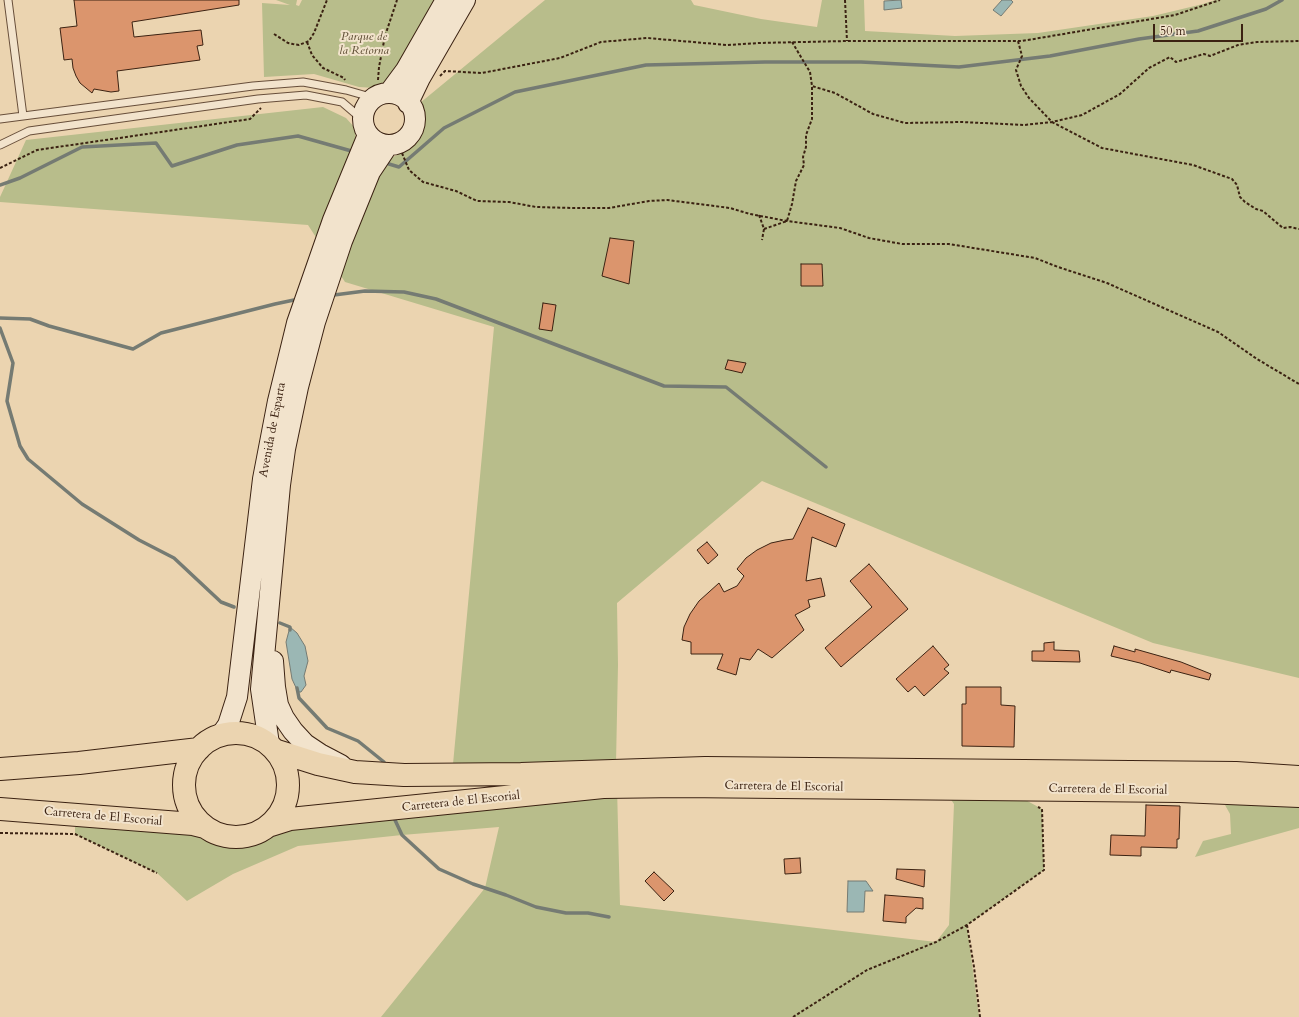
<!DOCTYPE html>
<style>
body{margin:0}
#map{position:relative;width:1299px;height:1017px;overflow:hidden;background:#ebd4b0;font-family:Cardo,serif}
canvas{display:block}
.scale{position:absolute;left:1153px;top:24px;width:90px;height:18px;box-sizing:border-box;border:2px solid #3b2212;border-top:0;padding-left:5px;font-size:12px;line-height:14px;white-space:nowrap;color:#3b2212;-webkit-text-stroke:3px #f2e3cc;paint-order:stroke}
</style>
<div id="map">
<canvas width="1299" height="1017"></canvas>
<div class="scale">50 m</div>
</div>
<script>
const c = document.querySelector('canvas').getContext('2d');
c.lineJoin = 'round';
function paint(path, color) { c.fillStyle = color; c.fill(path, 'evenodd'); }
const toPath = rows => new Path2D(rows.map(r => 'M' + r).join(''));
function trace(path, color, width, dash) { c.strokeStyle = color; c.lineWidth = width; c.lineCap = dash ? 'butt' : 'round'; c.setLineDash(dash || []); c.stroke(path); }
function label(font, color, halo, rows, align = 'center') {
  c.font = font + ' Cardo,serif'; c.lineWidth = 4; c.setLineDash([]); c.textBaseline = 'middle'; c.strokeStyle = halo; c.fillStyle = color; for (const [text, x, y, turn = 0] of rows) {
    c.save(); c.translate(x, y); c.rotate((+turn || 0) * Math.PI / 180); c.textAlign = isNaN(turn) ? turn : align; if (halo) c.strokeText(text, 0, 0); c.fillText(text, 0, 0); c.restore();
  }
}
const green = toPath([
 [276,0,297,0,296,5,299,6,302,0,438,0,386,83,375,88,359,87,314,74,264,77,262,3,290,5],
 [545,0,691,0,694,5,761,19,817,27,822,0,864,0,865,31,955,36,1038,33,1153,16,1203,4,1215,0,1299,0,1299,678,1153,643,762,481,617,603,618,665,616,763,453,764,494,327,345,282,308,225,0,202,0,197,26,140,323,107,346,118,355,128,356,144,393,157,408,149,420,136,423,120,420,103],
 [617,787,620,905,936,942,949,925,954,804,943,788,1020,797,1042,809,1044,870,967,925,979,1017,381,1017,485,888,499,827,402,835,298,846,233,874,187,901,157,873,75,834,75,814,140,829,201,836,212,842,225,837,241,837,262,831,271,825],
 [1299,803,1299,828,1195,857,1203,841,1231,834,1230,814,1225,805]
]);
const water = toPath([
 [901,0,902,8,884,10,884,1,901,0],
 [1002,0,1011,0,1013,2,1001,16,993,10,1002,0],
 [290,627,297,633,305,646,308,661,304,676,306,685,301,692,298,692,292,679,286,642,290,627],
 [848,881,866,881,873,891,865,891,864,912,847,912,848,881]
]);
const stream = toPath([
 [389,164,399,167,444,128,515,92,646,65,765,62,861,62,959,67,1050,56,1139,39,1198,31,1266,9,1282,0],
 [0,185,20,178,82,147,156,143,172,166,237,145,298,136,355,152],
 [334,295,365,291,404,292,436,299,664,386,726,387,826,467],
 [0,318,30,319,49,326,133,349,161,333,275,304,294,300],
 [0,328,13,363,7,401,20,446,28,459,82,504,139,540,174,558,221,602,234,607],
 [280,623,290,627,290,630],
 [297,688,299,698,327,728,358,741,384,762],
 [395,820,402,835,439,869,473,884,506,895,536,907,566,913,588,913,609,917]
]);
const building = toPath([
 [74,0,239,0,239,5,132,22,134,37,201,30,203,45,197,46,200,60,117,71,119,91,111,92,94,89,92,93,80,83,76,76,73,68,72,59,64,60,60,28,77,26,74,0],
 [610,238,634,241,629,284,602,276,610,238],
 [801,264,822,264,823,286,801,286,801,264],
 [543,303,556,305,552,331,539,329,543,303],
 [728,360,746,363,742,373,725,369,728,360],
 [808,508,845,524,836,547,812,537,806,581,821,578,825,596,808,600,810,607,795,615,804,630,772,658,758,649,750,660,740,658,736,675,717,669,723,654,691,654,691,642,682,640,684,627,690,614,699,601,719,583,724,592,737,586,744,576,737,569,746,558,757,550,771,543,785,540,793,539,808,508],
 [707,542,718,555,708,564,697,550,707,542],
 [869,564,908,609,841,667,825,648,872,607,850,581,869,564],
 [1054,642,1054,650,1079,651,1080,662,1032,661,1032,651,1044,651,1044,643,1054,642],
 [933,646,949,665,944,669,949,673,924,696,915,686,908,692,896,679,933,646],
 [1114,646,1135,652,1135,649,1181,662,1211,674,1209,680,1171,670,1170,673,1140,663,1111,656,1114,646],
 [966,687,1001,687,1001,705,1015,706,1014,747,962,746,962,704,966,704,966,687],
 [1146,805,1180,806,1179,839,1177,839,1177,848,1141,847,1141,856,1110,855,1111,835,1145,836,1146,805],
 [800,858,801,873,785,874,784,859,800,858],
 [897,869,925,870,924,887,896,879,897,869],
 [654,872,674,891,664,901,645,881,654,872],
 [885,895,923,898,923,909,916,908,906,917,906,923,883,921,885,895]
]);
const path = toPath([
 [845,0,847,41],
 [274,34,288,43,293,44,299,45,309,41,314,33,327,0],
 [1018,41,1022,56,1016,70,1021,86,1029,98,1052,122,1102,148,1193,165,1232,179,1237,185,1240,197,1245,202,1256,209,1263,211,1283,228,1290,227,1299,229],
 [307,42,312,55,323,68,344,78,345,80],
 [792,42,810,72,812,86,835,93,873,114,905,123,962,122,1024,125,1052,122,1082,115,1120,94,1149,68,1170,57,1176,62,1204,54,1210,56,1238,45,1257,42,1299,41],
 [440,76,445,71,482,73,560,58,601,42,647,38,727,45,759,43,847,41,1022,41,1175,15,1220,0],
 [378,80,379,67,385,36,397,0],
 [402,153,409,170,423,182,456,191,477,201,509,202,536,207,573,208,609,208,649,201,667,200,730,208,750,214,787,221,840,228,869,238,902,244,949,244,1035,258,1058,267,1107,283,1218,332,1257,359,1299,384],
 [0,168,37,150,250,119,261,108],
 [759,215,764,229,762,240],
 [764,229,787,221,792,204,796,181,804,165,803,157,806,147,806,135,812,119,812,86],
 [0,833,75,834,157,873],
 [967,925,974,967,980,1017],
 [793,1017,867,970,936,942,967,925,1044,870,1042,809,1038,807]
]);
const lane = toPath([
 [8,0,23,116],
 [0,119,253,86,303,82,346,90,374,98],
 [0,145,29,131,258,99,306,95,342,102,363,120]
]);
const secondary = toPath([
 [389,93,406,70,446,0],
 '363 119a26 26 0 1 1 52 0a26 26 0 1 1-52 0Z',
 [408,103,420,78,465,0],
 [273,661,275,687,278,705,284,718,293,731,305,744,320,754,341,765],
 [221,735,228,725,237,697,263,479,278,401,297,323,333,220,368,135],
 [269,744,261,689,280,485,285,449,298,387,315,322,342,241,370,172,388,145]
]);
const highway = toPath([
 '184 785a52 52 0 1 1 104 0a52 52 0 1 1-104 0Z',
 [277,751,318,764,355,772,404,775,521,774,705,768,1236,773,1299,777],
 [0,769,79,763,199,749],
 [0,809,193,824,205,827],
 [271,825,290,819,603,787,680,786,1180,791,1299,796]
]);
const parkNames = [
 ["Parque de",364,37],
 ["la Retorna",364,51]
];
const streetNames = [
 ["Avenida de Esparta",273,430,-79],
 ["Carretera de El Escorial",784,787,1],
 ["Carretera de El Escorial",1108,790,1],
 ["Carretera de El Escorial",461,802,-6],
 ["Carretera de El Escorial",103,817,5]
];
paint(green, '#b8bd8b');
paint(water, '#9bb7b4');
trace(water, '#757b73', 1);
trace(stream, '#757b73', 3.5);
paint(building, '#db956d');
trace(building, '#3b2212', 1);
trace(lane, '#674e3a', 9);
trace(secondary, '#3b2212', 22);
trace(highway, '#3b2212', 24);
trace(path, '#3b2212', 2, [3, 2]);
trace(lane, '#f2e3cc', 7);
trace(secondary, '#f2e3cc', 20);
trace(highway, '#ebd4b0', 22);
label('italic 12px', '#5a4930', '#f2e3cc', parkNames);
label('12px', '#3b2212', '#f2e3cc', streetNames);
</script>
